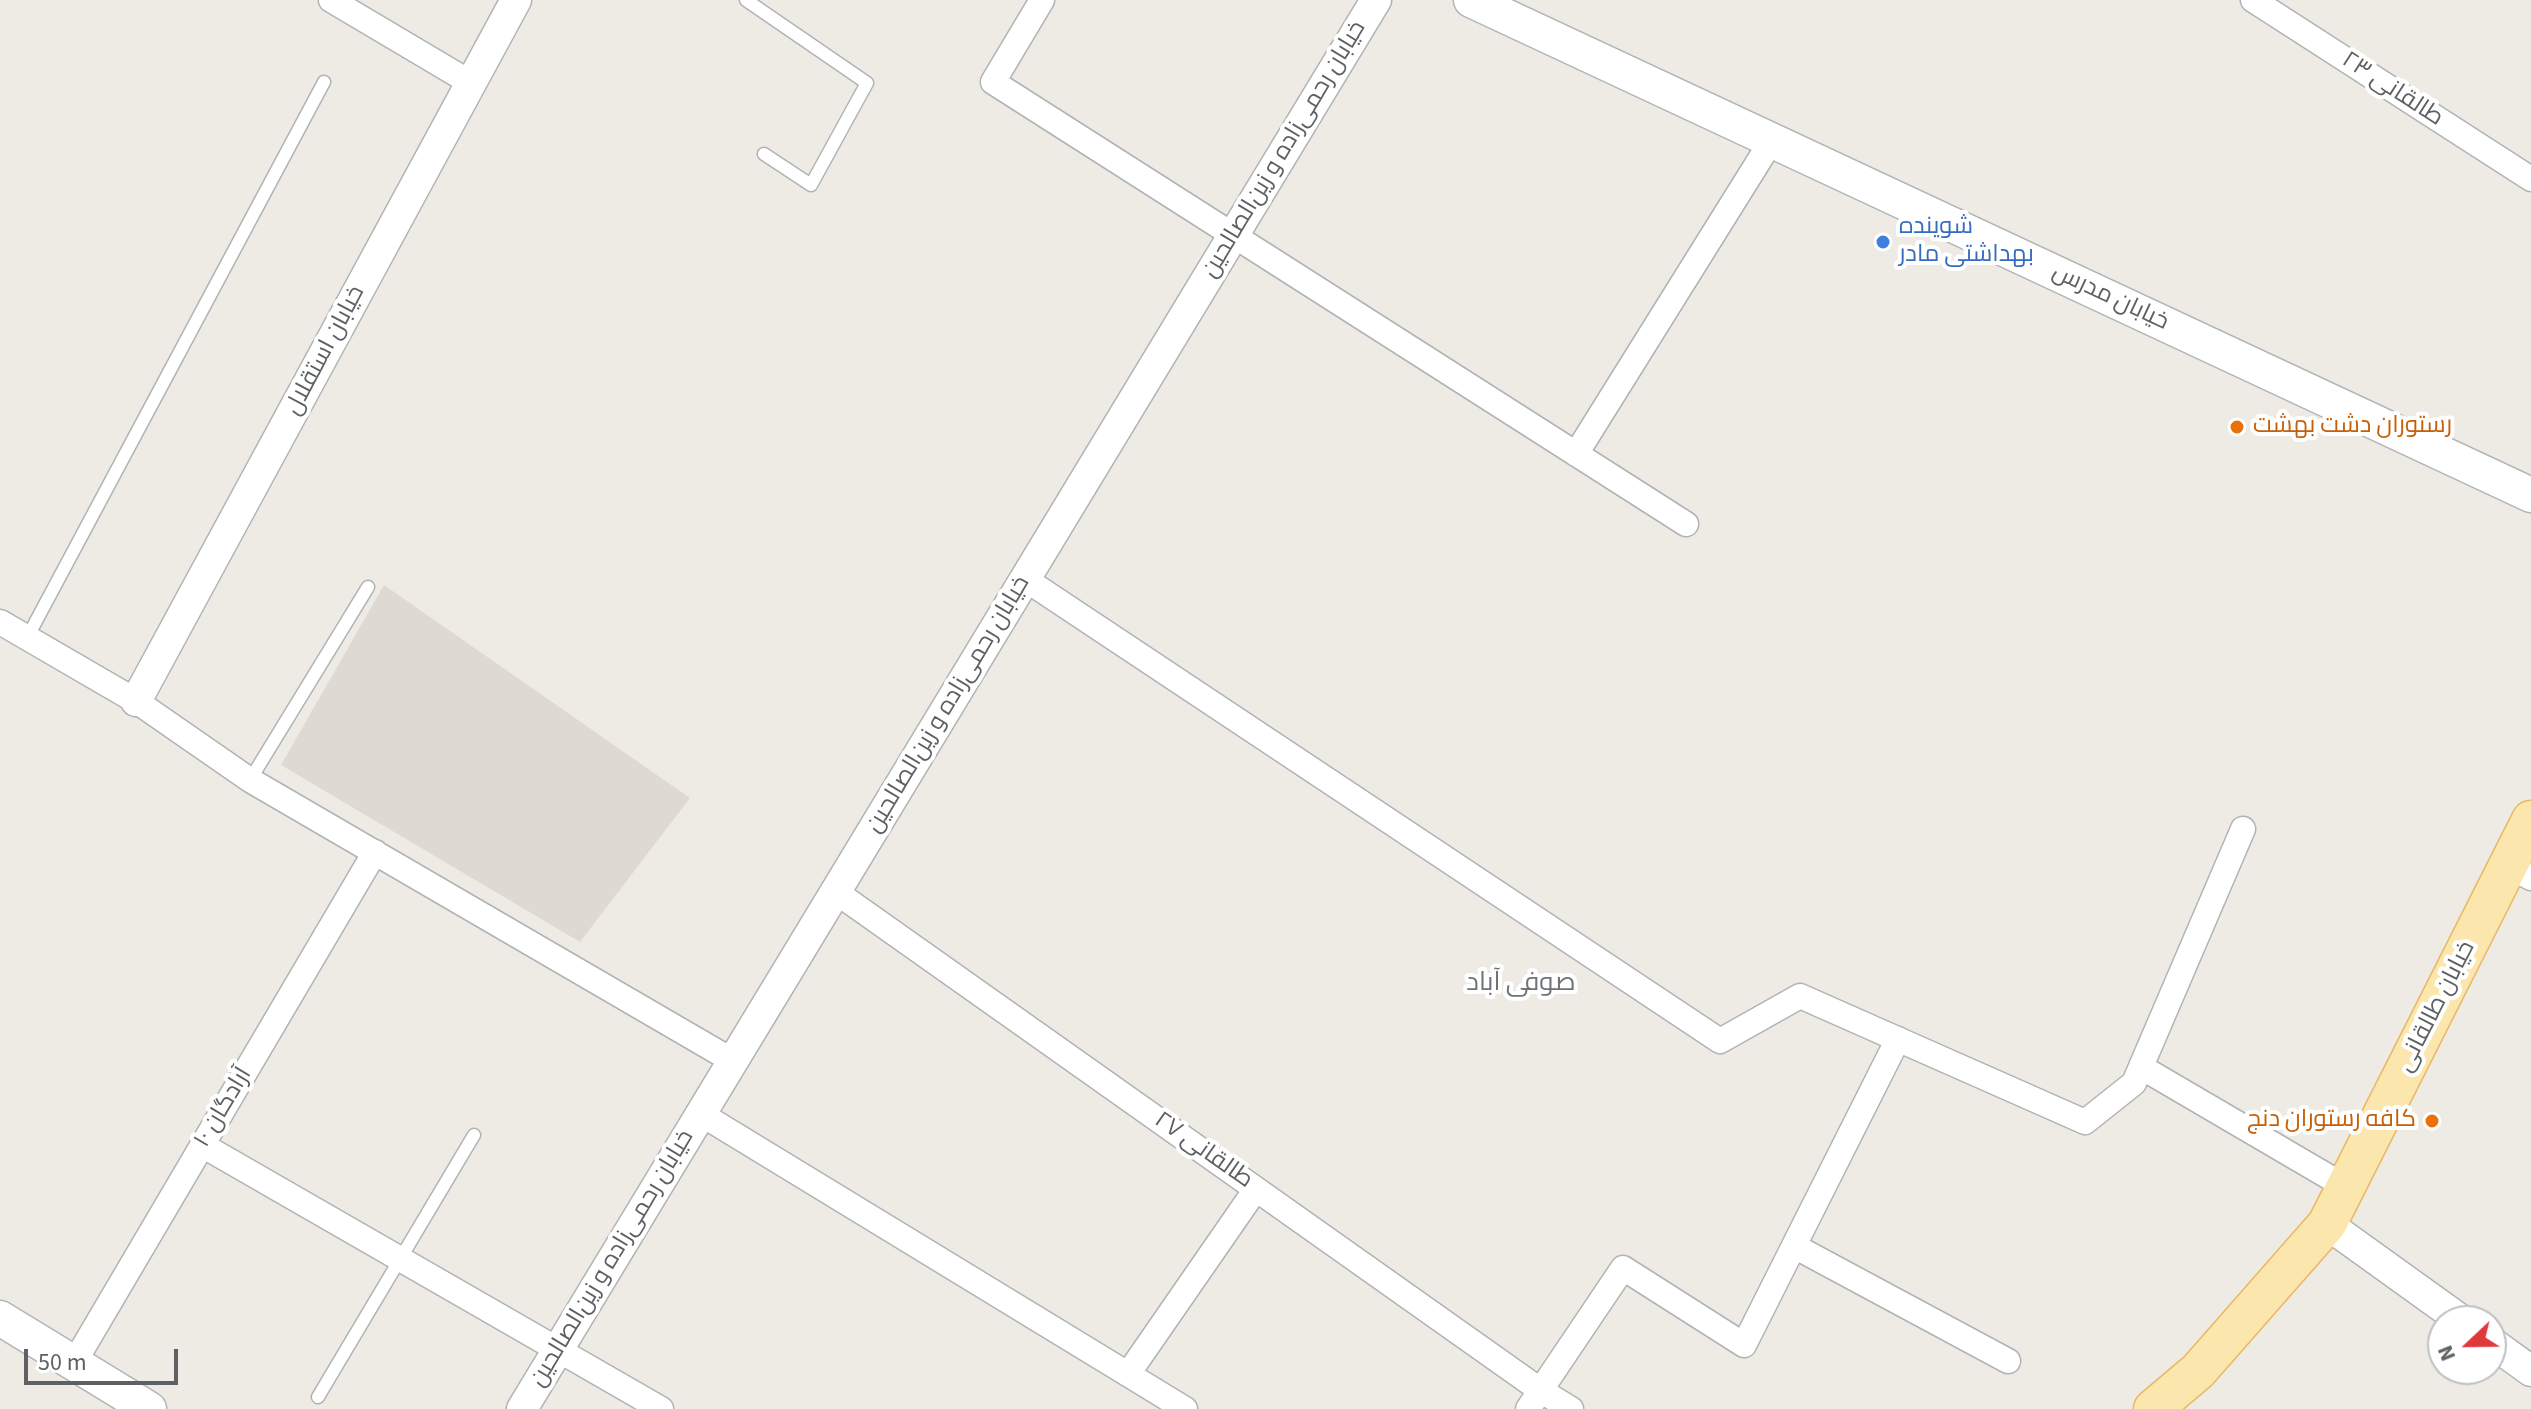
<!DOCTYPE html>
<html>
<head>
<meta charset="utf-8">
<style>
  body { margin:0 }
  #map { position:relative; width:2531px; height:1409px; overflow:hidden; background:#eeebe5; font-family:"Source Sans 3",sans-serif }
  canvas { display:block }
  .north { position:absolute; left:2427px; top:1305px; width:80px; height:80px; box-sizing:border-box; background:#fff; border:2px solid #bec0c1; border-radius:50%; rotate:248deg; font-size:22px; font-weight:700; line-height:32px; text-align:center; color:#5d6164 }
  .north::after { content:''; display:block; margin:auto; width:28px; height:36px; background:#e0393b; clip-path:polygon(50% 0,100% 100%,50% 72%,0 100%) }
  .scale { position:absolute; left:24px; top:1349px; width:154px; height:36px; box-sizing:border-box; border:4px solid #5d6164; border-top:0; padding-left:10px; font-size:24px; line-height:28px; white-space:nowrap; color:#5d6164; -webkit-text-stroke:6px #fff; paint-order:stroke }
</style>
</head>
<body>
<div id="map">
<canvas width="2531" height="1409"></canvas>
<div class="north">N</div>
<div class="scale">50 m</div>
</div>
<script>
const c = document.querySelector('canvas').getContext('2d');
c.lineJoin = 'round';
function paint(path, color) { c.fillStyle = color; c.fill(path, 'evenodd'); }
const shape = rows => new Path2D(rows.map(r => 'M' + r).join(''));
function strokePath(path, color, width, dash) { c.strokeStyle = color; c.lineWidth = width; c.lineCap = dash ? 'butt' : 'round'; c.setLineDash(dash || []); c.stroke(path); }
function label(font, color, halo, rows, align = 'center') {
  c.font = font + ' "Source Sans 3",Cairo,sans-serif'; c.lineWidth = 8; c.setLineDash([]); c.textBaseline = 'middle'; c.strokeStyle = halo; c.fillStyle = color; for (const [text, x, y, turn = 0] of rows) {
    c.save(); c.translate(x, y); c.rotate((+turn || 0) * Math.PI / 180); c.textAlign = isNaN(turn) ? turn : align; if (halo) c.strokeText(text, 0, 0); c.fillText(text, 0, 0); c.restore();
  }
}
paint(shape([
  [384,585,690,798,580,942,281,765]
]), '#dedad3');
const service = shape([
  [746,0,867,83,811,185,764,154],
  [27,638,324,82],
  [250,780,368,587],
  [318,1397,474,1135]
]);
const minor = shape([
  [331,0,471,83],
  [1042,0,993,82,1686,524],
  [2253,0,2531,179],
  [1576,454,1772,140],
  [1025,579,1720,1041,1800,996,2085,1122,2134,1083,2243,829],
  [0,622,136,701,250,780,733,1061],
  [2508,866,2531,878],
  [836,892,1540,1390,1571,1409],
  [2141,1067,2346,1187],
  [701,1114,1185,1409],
  [202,1145,661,1409],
  [1794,1246,2008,1361],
  [74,1363,375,852],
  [1128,1374,1256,1189],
  [1528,1409,1623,1268,1744,1345,1898,1039]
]);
const tertiary = shape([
  [136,701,516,0],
  [2327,1224,2462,1321],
  [2491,1342,2531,1371],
  [522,1409,1376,0]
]);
const secondary = shape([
  [1471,0,2531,495],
  [0,1318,149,1409]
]);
const primary = shape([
  [2153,1409,2198,1371,2327,1224,2531,820]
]);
strokePath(service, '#b0b3b6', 15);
strokePath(minor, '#b0b3b6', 27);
strokePath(tertiary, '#b0b3b6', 33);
strokePath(secondary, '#b1b5b9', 37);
strokePath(primary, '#eab762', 41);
strokePath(service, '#fff', 12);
strokePath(minor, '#fff', 24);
strokePath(tertiary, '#fff', 30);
strokePath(secondary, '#fff', 34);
strokePath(primary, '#fbe7ad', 38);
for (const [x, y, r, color] of [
  [1883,242,8,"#3f7fe0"],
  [2237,427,8,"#e8710a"],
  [2432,1121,8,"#e8710a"]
]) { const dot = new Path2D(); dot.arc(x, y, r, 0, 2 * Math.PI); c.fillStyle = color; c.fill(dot); strokePath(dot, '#fff', 3); }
label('24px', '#5d6164', '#fff', [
  ["طالقانی ۲۳",2392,90,33],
  ["خیابان رحمی‌زاده و زین‌الصالحین",1285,150,-59],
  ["خیابان مدرس",2110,298,25],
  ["خیابان استقلال",326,351,-62],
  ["خیابان رحمی‌زاده و زین‌الصالحین",949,705,-59],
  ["خیابان طالقانی",2437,1007,-63],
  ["آرادگان ۱۰",224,1108,-59],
  ["طالقانی ۲۷",1203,1151,35],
  ["خیابان رحمی‌زاده و زین‌الصالحین",613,1259,-59]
]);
label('24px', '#366cbe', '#fff', [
  ["شوینده",1899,228],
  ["بهداشتی مادر",1899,256]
], 'left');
label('24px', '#c56008', '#fff', [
  ["رستوران دشت بهشت",2253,427],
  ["کافه رستوران دنج",2416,1121,"right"]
], 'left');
label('26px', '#6e7376', '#fff', [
  ["صوفی آباد",1521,984]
]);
</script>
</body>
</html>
